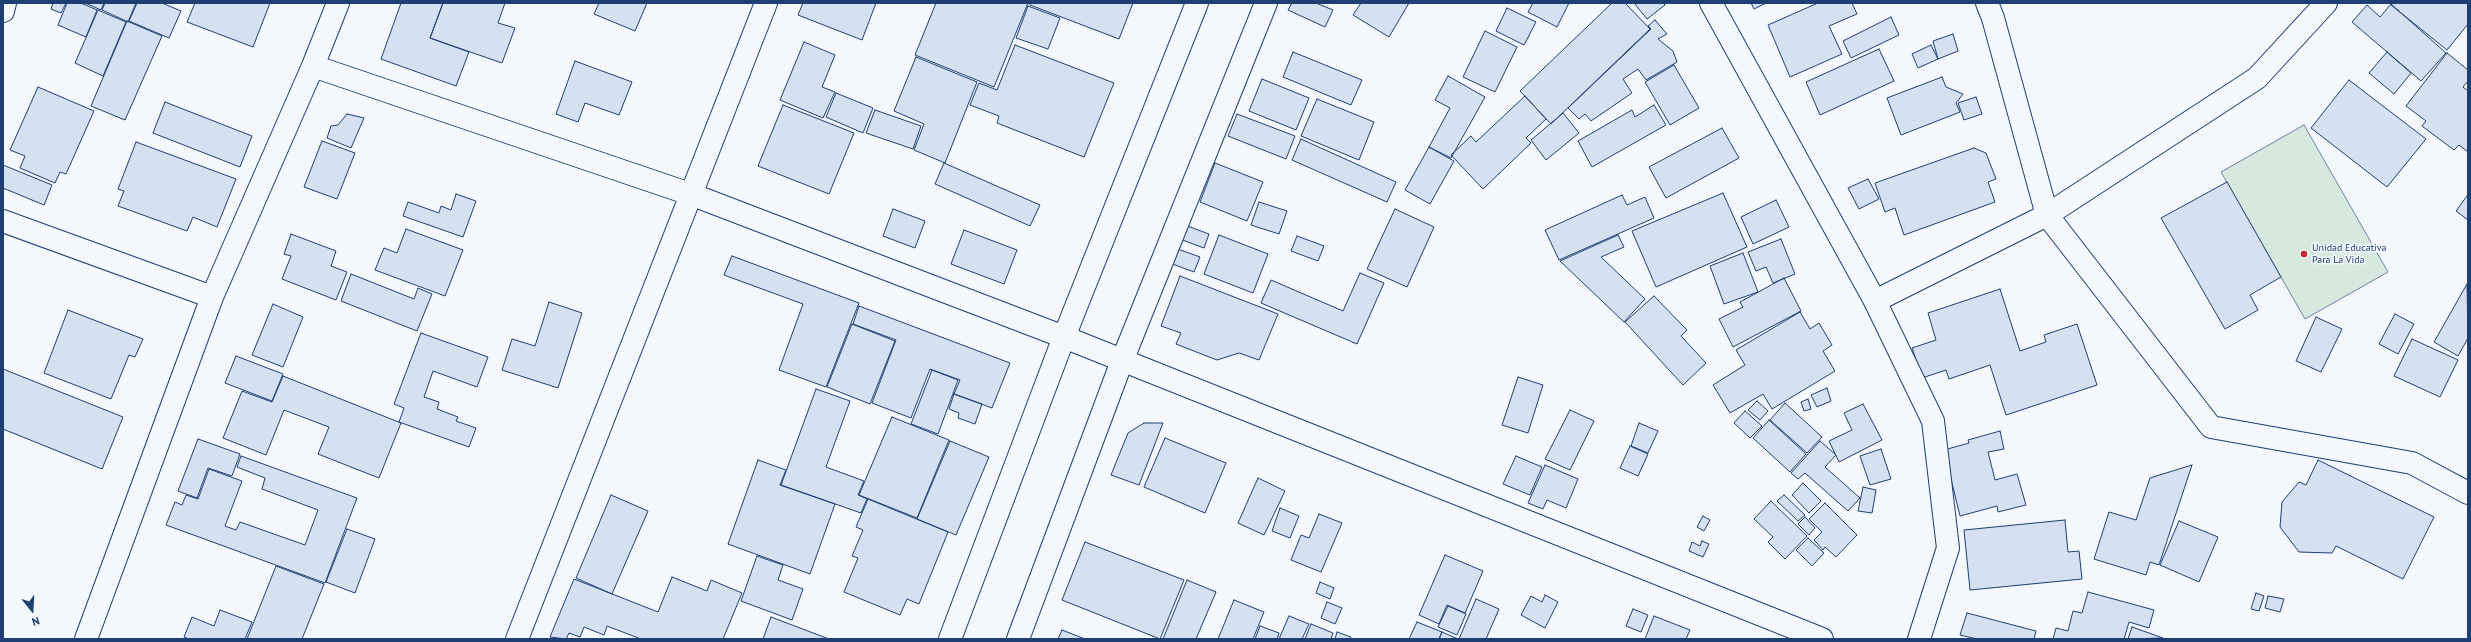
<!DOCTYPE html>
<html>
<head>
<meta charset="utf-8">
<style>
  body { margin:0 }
  #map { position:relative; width:2471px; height:642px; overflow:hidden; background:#f4f7fb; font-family:"PT Sans",sans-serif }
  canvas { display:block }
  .frame { position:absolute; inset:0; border:4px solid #1d3f73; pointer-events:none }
  .north { position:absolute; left:12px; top:590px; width:40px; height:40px; -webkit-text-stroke:3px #f4f7fb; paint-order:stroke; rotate:162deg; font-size:11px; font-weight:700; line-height:16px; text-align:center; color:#1d3f73 }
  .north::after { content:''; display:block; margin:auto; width:14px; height:18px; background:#1d3f73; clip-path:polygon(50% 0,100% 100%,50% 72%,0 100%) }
</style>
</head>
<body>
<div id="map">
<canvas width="2471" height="642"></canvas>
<div class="frame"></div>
<div class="north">N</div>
</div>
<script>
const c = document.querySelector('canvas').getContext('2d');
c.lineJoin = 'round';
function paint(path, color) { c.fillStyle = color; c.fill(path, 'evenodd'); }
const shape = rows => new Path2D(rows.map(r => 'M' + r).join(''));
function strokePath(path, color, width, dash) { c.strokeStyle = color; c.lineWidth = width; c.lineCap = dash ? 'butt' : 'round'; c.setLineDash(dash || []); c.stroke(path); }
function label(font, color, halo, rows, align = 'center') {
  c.font = font + ' "PT Sans",sans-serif'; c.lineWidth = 3; c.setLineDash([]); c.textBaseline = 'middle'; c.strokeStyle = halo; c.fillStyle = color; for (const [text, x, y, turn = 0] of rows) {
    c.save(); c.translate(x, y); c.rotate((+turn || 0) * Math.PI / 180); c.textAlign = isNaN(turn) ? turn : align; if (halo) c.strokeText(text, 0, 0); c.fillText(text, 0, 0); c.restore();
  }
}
const green = shape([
  [2304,125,2388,272,2305,319,2221,172,2304,125]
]);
paint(green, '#d7e8df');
strokePath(green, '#687fa3', 1);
const building = shape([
  [53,3,66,3,61,13,51,9,53,3],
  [67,3,81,3,97,10,86,37,58,25,67,3],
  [85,3,104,3,101,10,85,3],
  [105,3,136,3,128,22,102,10,105,3],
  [137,3,162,3,181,11,169,38,129,21,137,3],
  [195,3,270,3,253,47,187,22,195,3],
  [401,3,443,3,430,38,469,52,456,86,381,59,401,3],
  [443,3,505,3,498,23,515,28,502,63,430,38,443,3],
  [599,3,647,3,635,31,594,14,599,3],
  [803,3,876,3,862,40,798,15,803,3],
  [936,3,1028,3,994,87,915,55,936,3],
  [1030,3,1133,3,1119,39,1030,5,1030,3],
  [1292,3,1316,3,1333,10,1325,27,1288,10,1292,3],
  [1361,3,1409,3,1389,37,1353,15,1361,3],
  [1533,3,1569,3,1557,27,1528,12,1533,3],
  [1612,3,1625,3,1650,29,1551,124,1520,91,1612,3],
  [1634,3,1663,3,1665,5,1647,19,1634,3],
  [1751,3,1766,3,1754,9,1751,3],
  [1818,3,1852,3,1857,14,1829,26,1842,54,1790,77,1768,25,1818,3],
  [2393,3,2468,3,2468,24,2447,50,2391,5,2393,3],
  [2391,4,2446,53,2421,81,2352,22,2367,5,2380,17,2391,4],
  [1028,6,1060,18,1048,49,1016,38,1028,6],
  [1507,8,1536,22,1524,45,1496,31,1507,8],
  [98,10,126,22,103,76,75,63,98,10],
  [1891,17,1899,35,1851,58,1843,41,1891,17],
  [1655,20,1667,34,1658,39,1673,51,1677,62,1646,80,1638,69,1623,79,1632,93,1591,121,1585,114,1579,119,1568,108,1651,29,1648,26,1655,20],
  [127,21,162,36,125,120,91,106,127,21],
  [1485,31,1517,47,1495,92,1463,77,1485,31],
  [1953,34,1958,51,1938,59,1933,41,1953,34],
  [804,42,835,55,822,87,835,92,823,118,780,100,804,42],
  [1015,45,1114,83,1084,157,997,123,999,116,970,105,979,83,997,90,1015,45],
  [1931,45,1938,59,1918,68,1912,54,1931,45],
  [1879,49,1894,81,1820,115,1806,82,1879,49],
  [1293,52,1362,80,1351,105,1283,77,1293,52],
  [2387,52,2411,73,2394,94,2369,73,2387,52],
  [2447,53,2468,70,2468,81,2463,87,2468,91,2468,152,2459,145,2454,150,2422,126,2426,121,2406,106,2447,53],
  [916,57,977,82,945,163,914,150,924,124,894,111,916,57],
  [575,61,632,82,619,115,585,103,578,122,556,114,575,61],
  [1674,65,1699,108,1670,125,1645,82,1674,65],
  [1448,76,1485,97,1451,158,1429,147,1450,108,1435,100,1448,76],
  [1942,77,1946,87,1963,94,1956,103,1960,112,1901,135,1887,98,1942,77],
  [1262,79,1309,98,1296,130,1249,111,1262,79],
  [2349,80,2426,139,2387,187,2311,128,2349,80],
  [38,87,94,111,66,174,60,172,55,183,20,168,25,156,10,150,38,87],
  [836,93,873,108,863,133,826,117,836,93],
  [1525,96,1546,119,1526,138,1531,143,1483,189,1451,155,1471,136,1476,142,1525,96],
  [1976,97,1982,114,1964,120,1958,103,1976,97],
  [1317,99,1374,122,1359,160,1301,136,1317,99],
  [165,102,252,136,240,167,153,133,165,102],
  [783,105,854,133,829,194,758,166,783,105],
  [1654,105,1666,125,1592,167,1578,141,1632,110,1635,117,1654,105],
  [875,110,921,126,913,149,866,133,875,110],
  [1563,113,1579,133,1546,160,1531,140,1563,113],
  [347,114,364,118,351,148,327,138,331,126,338,125,347,114],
  [1237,114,1295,136,1286,159,1228,136,1237,114],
  [1722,128,1739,158,1666,198,1649,167,1722,128],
  [1301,139,1396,182,1387,202,1292,160,1301,139],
  [322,141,355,153,337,199,304,187,322,141],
  [136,142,236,179,217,227,193,217,187,231,118,206,124,191,118,189,136,142],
  [1429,147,1454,161,1430,204,1405,190,1429,147],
  [1974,148,1986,153,1996,179,1988,182,1995,202,1904,235,1895,208,1885,212,1875,183,1974,148],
  [944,163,1040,205,1030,226,935,184,944,163],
  [1215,163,1263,182,1247,221,1200,202,1215,163],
  [3,165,52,185,44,205,3,188,3,165],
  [1868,179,1879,199,1859,209,1848,188,1868,179],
  [2227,182,2281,277,2250,295,2258,310,2225,329,2161,218,2227,182],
  [1723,193,1747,247,1656,287,1632,231,1723,193],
  [456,194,476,201,463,237,403,216,408,202,439,213,441,206,451,210,456,194],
  [1622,195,1627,205,1645,197,1654,218,1559,260,1545,230,1622,195],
  [2467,196,2468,197,2468,220,2456,211,2467,196],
  [1776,200,1789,227,1753,244,1741,217,1776,200],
  [1259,202,1287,211,1279,234,1251,225,1259,202],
  [893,209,925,221,915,248,883,236,893,209],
  [1395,209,1434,227,1407,287,1367,269,1395,209],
  [1182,224,1209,234,1204,248,1177,238,1182,224],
  [406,229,463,250,445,296,375,270,384,248,397,253,406,229],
  [964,230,1017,250,1004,284,951,264,964,230],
  [291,234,336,251,331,266,347,272,336,300,282,279,291,256,284,254,291,234],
  [1219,235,1268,254,1253,293,1204,274,1219,235],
  [1618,235,1624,247,1601,257,1645,299,1624,322,1560,261,1618,235],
  [1297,236,1324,246,1318,261,1291,251,1297,236],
  [1781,239,1795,274,1773,283,1766,267,1756,271,1748,252,1781,239],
  [1172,247,1200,257,1194,272,1167,262,1172,247],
  [1743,253,1758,292,1724,304,1710,266,1743,253],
  [732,256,859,303,826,387,779,370,803,304,724,275,732,256],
  [1360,273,1384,283,1357,344,1261,303,1271,280,1343,311,1360,273],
  [351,274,414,299,418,288,432,294,417,331,341,301,351,274],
  [1180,276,1278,314,1259,360,1239,353,1217,360,1176,344,1181,333,1161,326,1180,276],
  [1784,278,1801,311,1733,347,1719,319,1743,307,1740,302,1784,278],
  [2467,284,2468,338,2458,356,2434,342,2467,284],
  [2000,289,2020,351,2046,342,2044,335,2077,324,2097,385,2006,415,1990,365,1949,379,1946,370,1922,378,1912,348,1936,340,1928,313,2000,289],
  [1654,296,1687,330,1681,336,1706,363,1683,385,1625,322,1654,296],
  [549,302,582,313,558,388,502,370,512,339,535,346,549,302],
  [273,304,303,317,283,367,252,355,273,304],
  [859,306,1010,363,992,408,954,394,960,380,930,369,911,418,872,403,896,340,853,324,859,306],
  [68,310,143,339,135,357,129,355,111,399,44,373,68,310],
  [1800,312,1810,329,1819,323,1832,345,1823,351,1835,371,1772,409,1763,394,1730,413,1713,385,1745,365,1736,350,1800,312],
  [2395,314,2414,324,2398,354,2379,344,2395,314],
  [2316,317,2342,329,2321,372,2296,361,2316,317],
  [852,324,895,341,870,404,827,387,852,324],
  [421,333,488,357,477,387,433,371,424,397,439,402,437,409,458,417,456,421,476,428,469,447,399,422,404,408,394,404,421,333],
  [2412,339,2458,360,2440,397,2394,376,2412,339],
  [236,356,283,374,272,401,225,383,236,356],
  [3,369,123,417,102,469,3,429,3,369],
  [932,370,958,380,938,434,911,424,932,370],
  [283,376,401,423,379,478,318,454,329,427,284,410,266,455,223,438,242,391,272,402,283,376],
  [1518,377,1543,385,1528,433,1502,425,1518,377],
  [1827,388,1831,401,1817,407,1811,395,1827,388],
  [816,389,850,401,826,467,864,481,858,495,867,499,861,513,781,485,816,389],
  [954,394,982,404,975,424,958,418,959,413,949,409,954,394],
  [1808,399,1811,409,1804,411,1801,402,1808,399],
  [1757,401,1768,411,1760,420,1748,410,1757,401],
  [1785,403,1822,437,1807,453,1770,420,1785,403],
  [1863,404,1882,440,1839,462,1829,441,1852,430,1844,413,1863,404],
  [1570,410,1594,421,1570,470,1545,459,1570,410],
  [1745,411,1762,426,1750,438,1734,423,1745,411],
  [892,417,949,440,917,518,859,495,892,417],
  [1769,420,1806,454,1790,472,1753,438,1769,420],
  [1144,423,1163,423,1139,485,1111,475,1128,433,1144,423],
  [1639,423,1658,431,1648,453,1631,446,1639,423],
  [2000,431,2004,449,1988,452,1995,480,2017,474,2026,505,1998,512,1997,506,1960,516,1944,450,1969,443,1968,440,2000,431],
  [1165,438,1226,463,1205,513,1144,487,1165,438],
  [198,439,240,454,232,476,208,468,197,498,178,491,198,439],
  [950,441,989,457,956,535,917,519,950,441],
  [1820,441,1836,455,1825,467,1860,498,1848,511,1805,473,1798,479,1791,473,1820,441],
  [1630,446,1648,454,1638,476,1620,468,1630,446],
  [1881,449,1891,479,1870,485,1860,456,1881,449],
  [241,456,357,498,325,583,166,525,175,502,182,505,186,495,198,499,209,469,242,481,225,526,236,530,240,522,305,545,318,510,262,489,265,478,237,467,241,456],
  [1516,456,1542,467,1530,495,1503,484,1516,456],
  [758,460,786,470,780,485,835,504,810,574,728,544,758,460],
  [2318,460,2434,517,2403,579,2336,546,2332,553,2299,552,2280,527,2282,502,2299,482,2306,485,2318,460],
  [1545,465,1578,479,1566,508,1547,500,1543,509,1528,503,1545,465],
  [2192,465,2159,565,2150,562,2146,575,2094,559,2109,512,2136,520,2150,478,2192,465],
  [1258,478,1285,491,1264,535,1238,523,1258,478],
  [1803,483,1821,501,1809,513,1792,495,1803,483],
  [1863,487,1876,490,1872,513,1858,511,1863,487],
  [611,495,648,511,612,594,576,578,611,495],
  [1784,495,1805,515,1798,521,1777,501,1784,495],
  [868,499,948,532,919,604,907,599,900,615,844,592,858,558,852,556,863,530,856,527,868,499],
  [1771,501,1807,536,1785,559,1768,542,1773,537,1754,519,1771,501],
  [1825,503,1857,535,1836,557,1825,547,1823,550,1814,540,1822,532,1809,519,1825,503],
  [1280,508,1299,516,1290,538,1272,531,1280,508],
  [1319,514,1342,523,1321,572,1291,560,1301,535,1309,538,1319,514],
  [1703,516,1710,520,1704,531,1697,527,1703,516],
  [1805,517,1815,528,1809,535,1798,524,1805,517],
  [2065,520,2068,552,2079,551,2082,579,1970,590,1964,530,2065,520],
  [2179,521,2218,537,2199,582,2160,565,2179,521],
  [347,529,375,539,355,593,326,582,347,529],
  [1808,538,1824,553,1812,566,1796,550,1808,538],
  [1702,541,1709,544,1703,557,1689,551,1692,542,1700,546,1702,541],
  [1085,542,1184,580,1160,639,1062,600,1085,542],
  [1445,555,1483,571,1465,613,1447,605,1439,624,1419,615,1445,555],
  [757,556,783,565,778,580,803,589,792,620,741,601,757,556],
  [276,566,324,584,302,639,247,639,276,566],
  [672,577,707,591,711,580,742,593,723,639,641,639,607,626,604,635,584,627,580,637,569,633,566,639,550,637,574,579,658,612,672,577],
  [1187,580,1216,592,1196,639,1163,639,1187,580],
  [1320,582,1334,588,1330,599,1316,593,1320,582],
  [2088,592,2154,610,2149,628,2129,622,2124,639,2053,639,2056,628,2068,631,2073,611,2082,613,2088,592],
  [2256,593,2264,596,2259,611,2251,609,2256,593],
  [1545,595,1558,602,1545,628,1521,615,1531,596,1542,602,1545,595],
  [2268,596,2284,599,2280,612,2265,608,2268,596],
  [1476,599,1499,609,1486,639,1459,639,1476,599],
  [1234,600,1264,612,1253,639,1218,639,1234,600],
  [1327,602,1342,608,1335,624,1321,618,1327,602],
  [1448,606,1466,614,1457,635,1438,627,1448,606],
  [1633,609,1648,615,1641,632,1626,626,1633,609],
  [220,610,252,622,245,639,189,639,184,637,192,617,214,626,220,610],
  [1967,613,2036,631,2034,639,1977,639,1960,635,1967,613],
  [1289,616,1309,624,1302,639,1279,639,1289,616],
  [1654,616,1690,630,1686,639,1645,639,1654,616],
  [771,617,829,639,763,639,771,617],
  [1417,622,1442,632,1439,639,1409,639,1417,622],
  [1311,624,1333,633,1331,639,1305,639,1311,624],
  [1260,626,1279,633,1277,639,1255,639,1260,626],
  [2132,627,2163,638,2128,639,2132,627],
  [1062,630,1085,639,1058,639,1062,630],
  [1337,632,1351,637,1350,639,1335,639,1337,632],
  [1442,632,1458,639,1439,639,1442,632]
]);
paint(building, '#d5e0f0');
strokePath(building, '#1d3f73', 1);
const minor = shape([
  [1987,3,1993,18,2047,215,2211,427,2412,463,2468,493],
  [3,11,5,3],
  [313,66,693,195,1064,337,1822,639],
  [3,221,212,297],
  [1875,301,1933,421,1948,548,1919,639],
  [86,639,212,297,313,66,338,3],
  [517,639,766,3]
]);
const tertiary = shape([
  [1711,3,1875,301,2047,215,2257,78,2326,3],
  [950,639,1064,337,1197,3],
  [1018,639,1122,361,1266,3]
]);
strokePath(minor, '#1d3f73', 24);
strokePath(tertiary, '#1d3f73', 24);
strokePath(minor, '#f4f7fb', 22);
strokePath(tertiary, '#f4f7fb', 22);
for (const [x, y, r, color] of [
  [2304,254,4,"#c62828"]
]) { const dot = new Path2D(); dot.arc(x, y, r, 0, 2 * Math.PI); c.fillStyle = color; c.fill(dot); strokePath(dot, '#f4f7fb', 1.5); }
label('10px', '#1d3f73', '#f4f7fb', [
  ["Unidad Educativa",2312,248],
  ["Para La Vida",2312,260]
], 'left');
</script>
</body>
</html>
